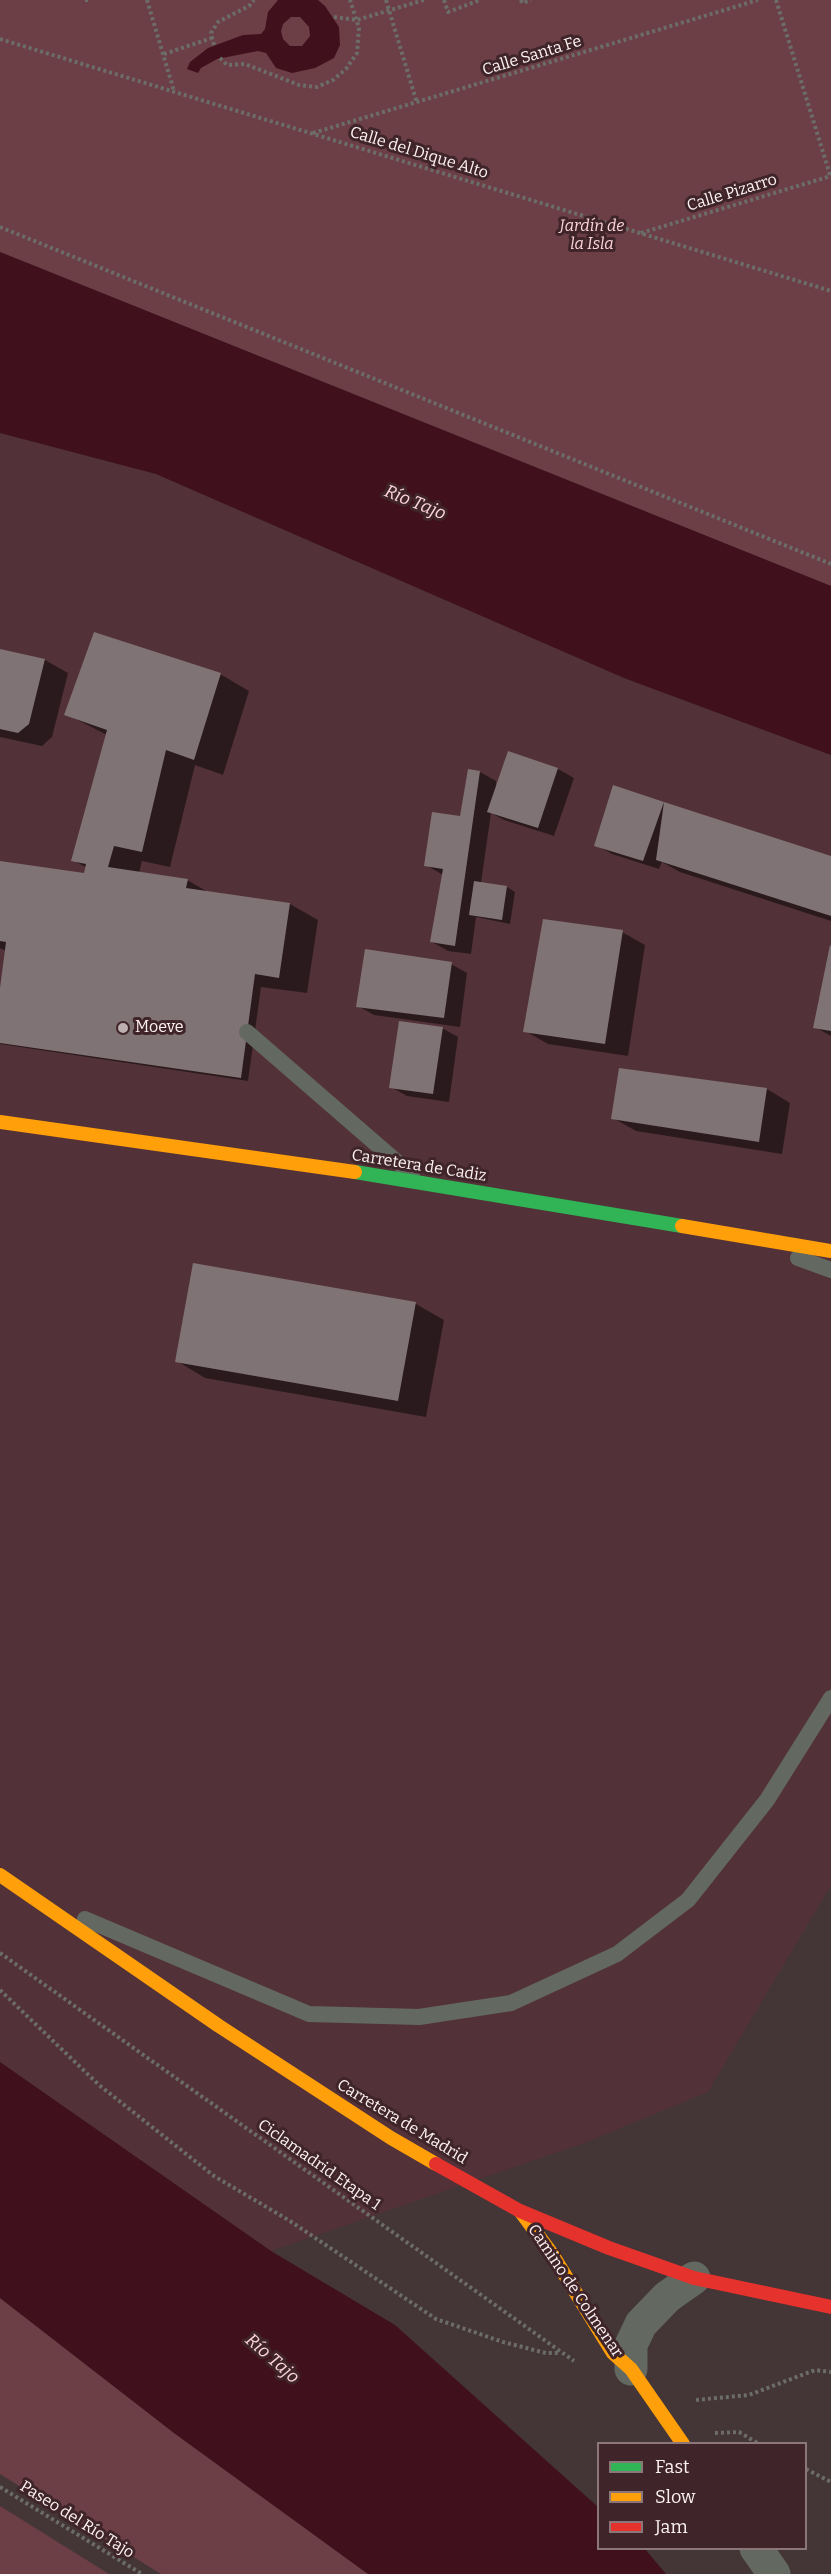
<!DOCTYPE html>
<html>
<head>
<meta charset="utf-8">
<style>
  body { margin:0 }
  #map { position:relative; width:831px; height:2574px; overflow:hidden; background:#443537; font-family:Bitter,serif }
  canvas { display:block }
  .legend { position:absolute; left:597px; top:2442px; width:210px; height:108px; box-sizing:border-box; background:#3f2529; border:2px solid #8b777a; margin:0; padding:8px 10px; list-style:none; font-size:18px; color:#fdf2f3 }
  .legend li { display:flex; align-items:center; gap:12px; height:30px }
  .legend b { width:30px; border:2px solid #8b777a }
</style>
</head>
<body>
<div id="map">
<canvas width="831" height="2574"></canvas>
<ul class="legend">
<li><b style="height:8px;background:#30b455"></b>Fast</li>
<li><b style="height:8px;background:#ff9f0a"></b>Slow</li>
<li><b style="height:8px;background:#e5322d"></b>Jam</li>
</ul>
</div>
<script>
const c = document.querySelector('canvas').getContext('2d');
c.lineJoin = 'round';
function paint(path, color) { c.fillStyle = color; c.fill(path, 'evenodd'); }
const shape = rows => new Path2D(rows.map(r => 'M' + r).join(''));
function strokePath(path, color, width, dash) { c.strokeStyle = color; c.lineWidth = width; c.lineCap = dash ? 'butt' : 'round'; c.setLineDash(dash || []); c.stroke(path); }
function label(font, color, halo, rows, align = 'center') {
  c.font = font + ' Bitter,serif'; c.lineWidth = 6; c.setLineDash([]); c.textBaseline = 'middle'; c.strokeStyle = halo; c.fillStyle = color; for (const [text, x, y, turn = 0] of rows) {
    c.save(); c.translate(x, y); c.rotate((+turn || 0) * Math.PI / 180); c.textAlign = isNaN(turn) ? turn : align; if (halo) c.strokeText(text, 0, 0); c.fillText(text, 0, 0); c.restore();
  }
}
paint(shape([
  [0,433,156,474,624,678,831,755,831,1885,708,2092,584,2143,271,2251,0,2062]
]), '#523238');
paint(shape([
  [0,0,831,0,831,586,0,252],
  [0,2298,174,2433,368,2574,161,2574,0,2474],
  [0,2506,109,2574,0,2574]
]), '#6c3f46');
paint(shape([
  [278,0,318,0,325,6,339,27,340,45,334,58,315,68,292,73,276,68,266,53,258,51,217,59,201,68,198,73,187,69,190,62,208,48,243,35,261,34,265,29,268,12],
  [291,17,300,17,309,27,310,36,302,46,290,46,283,39,281,31,283,24],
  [0,252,831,586,831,755,624,678,156,474,0,433],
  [0,2062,271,2251,395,2325,598,2507,598,2548,645,2549,666,2574,368,2574,174,2433,0,2298]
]), '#41101d');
paint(shape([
  [0,650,45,660,68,673,52,737,42,746,0,737],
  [220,674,249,691,223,775,195,765,170,867,142,861,139,873,187,880,208,892,290,904,318,920,307,993,261,987,248,1081,0,1044,0,997,6,951,0,948,0,862,85,875,87,868,73,860,107,735,66,714],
  [509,753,558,769,574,778,554,836,504,820,491,813,481,883,507,887,515,892,510,924,476,917,471,954,448,951,432,942,443,875,426,865,461,818,480,772,496,781,496,789],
  [614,787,831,858,831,921,680,872,662,862,659,869,612,854,596,845],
  [622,932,645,945,628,1056,548,1044,525,1031],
  [831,947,831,1036,815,1027],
  [451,964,467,973,460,1027,374,1015,358,1006],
  [442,1028,458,1037,449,1102,407,1096,391,1087],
  [767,1089,790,1103,782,1154,636,1131,613,1118],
  [194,1264,416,1304,444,1320,426,1417,205,1378,177,1361]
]), '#0007');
paint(shape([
  [94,632,221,673,194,760,166,750,142,852,114,846,108,867,188,879,186,888,290,903,279,978,255,974,241,1078,0,1043,0,988,6,942,0,941,0,861,84,873,86,864,71,861,107,730,64,715],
  [0,649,45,659,29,724,18,733,0,729],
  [508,751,558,768,538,828,487,812],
  [468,769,480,771,455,946,430,942,443,869,424,866,432,812,460,816],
  [613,785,664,802,643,861,594,846],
  [664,802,831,856,831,916,656,860],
  [474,881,507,886,502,920,469,915],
  [543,919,623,930,605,1044,523,1032],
  [830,945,831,946,831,1031,813,1028],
  [365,949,452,962,444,1018,356,1007],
  [399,1021,443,1027,433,1094,389,1088],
  [619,1068,767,1088,759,1142,611,1119],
  [193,1263,416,1302,398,1401,175,1362]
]), '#807375');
strokePath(shape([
  [85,0,91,0],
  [147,0,174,91],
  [386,0,417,103],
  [444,0,448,12,480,0],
  [521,0,522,3,531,0],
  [776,0,831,178],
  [334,17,357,20,424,0],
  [0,39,831,291],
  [214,45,211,33,218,22,249,6,254,0],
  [164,54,212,38],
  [220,58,227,65,245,64,299,85,317,87,333,80,346,69,357,53,359,28,350,0],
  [313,133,758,0],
  [0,227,831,564],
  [641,233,831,176],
  [0,1953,574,2361],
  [0,1990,99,2085,214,2176,290,2221,436,2319,503,2342,546,2353,560,2353],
  [696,2400,749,2395,815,2370,831,2372],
  [715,2433,739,2432,759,2444],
  [806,2469,831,2482],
  [0,2487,142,2574]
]), '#6c6d68', 4, [3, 3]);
strokePath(shape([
  [247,1032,412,1175],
  [798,1258,831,1270],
  [85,1919,309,2014,419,2017,511,2003,617,1954,688,1900,767,1800,831,1698]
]), '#636961', 16);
strokePath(shape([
  [631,2369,631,2345,641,2324,667,2297,694,2278],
  [756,2548,774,2574]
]), '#636961', 33);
strokePath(shape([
  [355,1172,682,1226]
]), '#30b455', 14);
strokePath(shape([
  [0,1122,355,1172],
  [682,1226,831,1251],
  [0,1875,219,2026,391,2138,436,2164],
  [521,2212,552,2254,613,2353,631,2369,683,2444]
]), '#ff9f0a', 14);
strokePath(shape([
  [436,2164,520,2211,609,2248,694,2278,831,2307]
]), '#e5322d', 14);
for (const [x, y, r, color] of [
  [123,1028,6,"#bcb0b1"]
]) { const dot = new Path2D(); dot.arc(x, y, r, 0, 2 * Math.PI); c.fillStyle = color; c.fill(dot); strokePath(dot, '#3f2529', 2); }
label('16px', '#fdf2f3', '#3f2529', [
  ["Calle Santa Fe",532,56,-17],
  ["Calle del Dique Alto",419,153,17],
  ["Calle Pizarro",732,193,-17],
  ["Carretera de Cadiz",419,1166,9],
  ["Carretera de Madrid",402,2122,31],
  ["Ciclamadrid Etapa 1",319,2165,35],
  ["Camino de Colmenar",575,2291,56],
  ["Paseo del Río Tajo",77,2520,32]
]);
label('italic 16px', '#fcd5da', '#3f2529', [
  ["Jardín de",592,227],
  ["la Isla",592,245]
]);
label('16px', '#fdf2f3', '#3f2529', [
  ["Moeve",135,1028]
], 'left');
label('italic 18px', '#fcd4d9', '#3f2529', [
  ["Río Tajo",415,503,22],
  ["Río Tajo",272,2359,41]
]);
</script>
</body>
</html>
